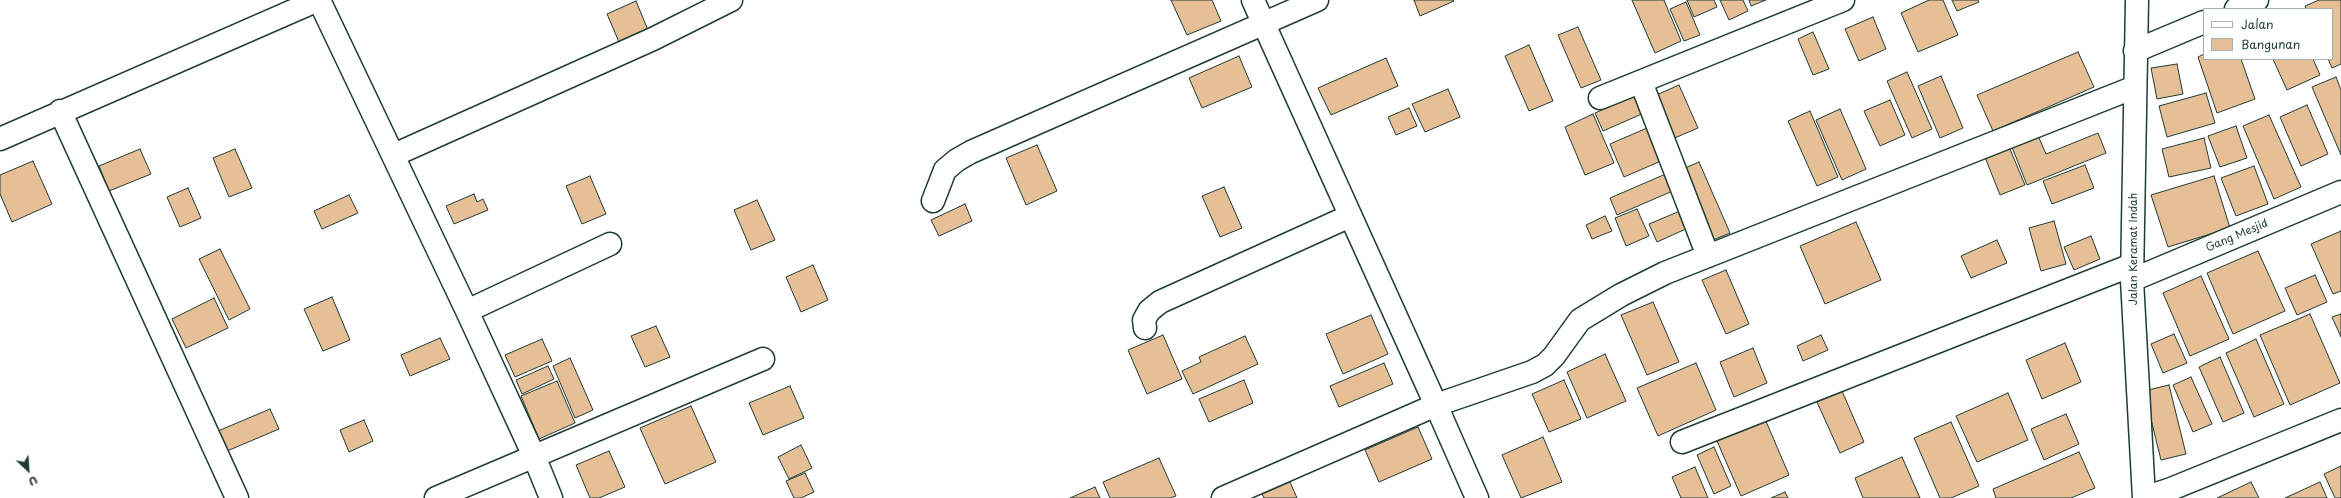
<!DOCTYPE html>
<html>
<head>
<meta charset="utf-8">
<style>
  body { margin:0 }
  #map { position:relative; width:2341px; height:498px; overflow:hidden; background:#fff; font-family:"Playpen Sans",sans-serif }
  canvas { display:block }
  .legend { position:absolute; left:2203px; top:8px; width:130px; height:52px; box-sizing:border-box; background:#fff; border:1px solid #a5b1ae; margin:0; padding:5px 7px; list-style:none; font-size:12px; color:#1f3d34 }
  .legend li { display:flex; align-items:center; gap:8px; height:20px }
  .legend b { width:20px; border:1px solid #a5b1ae }
  .north { position:absolute; left:8px; top:450px; width:40px; height:40px; -webkit-text-stroke:3px #fff; paint-order:stroke; rotate:155deg; font-size:11px; font-weight:700; line-height:16px; text-align:center; color:#1f3d34 }
  .north::after { content:''; display:block; margin:auto; width:14px; height:18px; background:#1f3d34; clip-path:polygon(50% 0,100% 100%,50% 72%,0 100%) }
</style>
</head>
<body>
<div id="map">
<canvas width="2341" height="498"></canvas>
<ul class="legend">
<li><b style="height:5px;background:#fff"></b>Jalan</li>
<li><b style="height:11px;background:#e6bf97"></b>Bangunan</li>
</ul>
<div class="north">U</div>
</div>
<script>
const c = document.querySelector('canvas').getContext('2d');
c.lineJoin = 'round';
function paint(path, color) { c.fillStyle = color; c.fill(path, 'evenodd'); }
const shape = rows => new Path2D(rows.map(r => 'M' + r).join(''));
function strokePath(path, color, width, dash) { c.strokeStyle = color; c.lineWidth = width; c.lineCap = dash ? 'butt' : 'round'; c.setLineDash(dash || []); c.stroke(path); }
function label(font, color, halo, rows, align = 'center') {
  c.font = font + ' "Playpen Sans",sans-serif'; c.lineWidth = 3; c.setLineDash([]); c.textBaseline = 'middle'; c.strokeStyle = halo; c.fillStyle = color; for (const [text, x, y, turn = 0] of rows) {
    c.save(); c.translate(x, y); c.rotate((+turn || 0) * Math.PI / 180); c.textAlign = isNaN(turn) ? turn : align; if (halo) c.strokeText(text, 0, 0); c.fillText(text, 0, 0); c.restore();
  }
}
const building = shape([
  [1171,0,1212,0,1221,21,1187,35,1171,0],
  [1414,0,1453,0,1454,1,1420,16,1414,0],
  [1632,0,1664,0,1681,41,1655,53,1632,0],
  [1687,0,1714,0,1717,7,1694,17,1687,0],
  [1720,0,1743,0,1748,11,1729,20,1720,0],
  [1749,0,1766,0,1751,6,1749,0],
  [1929,0,1943,0,1958,35,1918,52,1901,13,1929,0],
  [1952,0,1978,0,1979,2,1957,11,1952,0],
  [2319,0,2341,0,2341,64,2332,68,2328,59,2332,59,2332,9,2306,9,2305,6,2319,0],
  [636,1,648,30,619,42,607,14,636,1],
  [1686,2,1700,35,1684,41,1670,9,1686,2],
  [1873,17,1886,49,1859,61,1845,29,1873,17],
  [1578,27,1601,80,1581,88,1558,35,1578,27],
  [1813,32,1829,69,1813,75,1798,39,1813,32],
  [1529,45,1553,101,1529,111,1505,56,1529,45],
  [2078,52,2094,87,1993,131,1977,95,2078,52],
  [2204,54,2204,59,2241,59,2255,99,2217,113,2198,57,2204,54],
  [1239,56,1252,87,1202,108,1189,78,1239,56],
  [1386,58,1398,86,1331,115,1318,88,1386,58],
  [2273,59,2313,59,2320,75,2287,90,2273,59],
  [2177,64,2183,94,2157,99,2151,68,2177,64],
  [1907,72,1932,129,1912,138,1887,81,1907,72],
  [1941,76,1963,128,1940,138,1918,86,1941,76],
  [2336,77,2341,90,2341,155,2312,87,2336,77],
  [1679,85,1698,128,1670,140,1652,97,1679,85],
  [1448,89,1460,117,1425,132,1412,104,1448,89],
  [2206,93,2215,123,2167,137,2159,106,2206,93],
  [1636,95,1644,113,1603,131,1595,113,1636,95],
  [1890,100,1905,135,1880,146,1864,111,1890,100],
  [2307,105,2328,154,2301,166,2280,117,2307,105],
  [1409,108,1417,126,1396,135,1388,117,1409,108],
  [1840,109,1866,169,1842,180,1816,120,1840,109],
  [1810,111,1838,177,1817,186,1788,121,1810,111],
  [1593,114,1614,163,1585,175,1565,127,1593,114],
  [2269,115,2301,187,2274,199,2243,126,2269,115],
  [2236,126,2247,158,2220,167,2208,136,2236,126],
  [1647,128,1661,161,1624,177,1610,144,1647,128],
  [2036,131,2046,154,2098,133,2106,153,2027,185,2010,142,2036,131],
  [2204,138,2211,168,2169,177,2162,149,2204,138],
  [2007,142,2025,185,2000,195,1983,152,2007,142],
  [1037,145,1057,191,1026,205,1006,158,1037,145],
  [140,149,151,174,109,191,99,166,140,149],
  [235,149,252,188,229,197,213,158,235,149],
  [33,161,52,204,12,222,0,194,0,175,33,161],
  [1699,162,1730,233,1708,242,1678,171,1699,162],
  [2085,165,2094,188,2052,204,2043,181,2085,165],
  [2254,166,2268,204,2236,216,2221,178,2254,166],
  [1668,173,1675,190,1617,215,1610,198,1668,173],
  [590,176,606,214,582,224,566,186,590,176],
  [2214,176,2230,228,2168,247,2151,195,2214,176],
  [1224,187,1242,228,1220,237,1202,196,1224,187],
  [188,188,201,218,180,227,167,197,188,188],
  [474,194,477,202,483,199,488,210,454,224,446,206,474,194],
  [349,195,358,213,322,229,314,211,349,195],
  [757,200,775,240,751,250,734,210,757,200],
  [965,204,972,221,939,236,931,220,965,204],
  [1637,209,1649,236,1626,246,1615,218,1637,209],
  [1680,211,1688,228,1657,242,1649,224,1680,211],
  [1605,216,1612,231,1592,239,1586,225,1605,216],
  [2054,221,2066,264,2041,271,2029,228,2054,221],
  [1856,222,1881,280,1825,304,1800,246,1856,222],
  [2341,231,2341,291,2333,294,2311,244,2341,231],
  [2091,236,2100,259,2074,270,2064,247,2091,236],
  [1997,240,2007,263,1971,278,1961,256,1997,240],
  [220,249,250,309,229,320,199,259,220,249],
  [2258,251,2285,311,2233,334,2207,273,2258,251],
  [813,265,828,300,801,312,786,277,813,265],
  [1726,270,1749,324,1726,334,1702,280,1726,270],
  [2315,275,2327,302,2297,315,2285,288,2315,275],
  [2201,276,2229,339,2190,356,2163,293,2201,276],
  [332,297,350,340,323,351,304,309,332,297],
  [214,298,228,328,186,348,172,319,214,298],
  [1653,302,1679,362,1647,375,1621,315,1653,302],
  [2310,314,2340,383,2290,405,2260,335,2310,314],
  [2341,314,2341,337,2332,317,2341,314],
  [1371,315,1388,354,1343,374,1326,334,1371,315],
  [656,326,670,357,645,367,631,336,656,326],
  [2174,334,2187,363,2163,373,2151,344,2174,334],
  [1163,335,1182,379,1147,394,1128,350,1163,335],
  [1821,335,1828,350,1803,361,1797,346,1821,335],
  [1245,336,1258,364,1193,394,1182,371,1201,362,1199,357,1245,336],
  [440,338,450,359,410,376,401,355,440,338],
  [542,339,552,361,515,377,505,355,542,339],
  [2256,339,2284,404,2254,417,2226,353,2256,339],
  [2065,343,2081,382,2042,399,2026,360,2065,343],
  [1753,348,1767,383,1734,397,1720,362,1753,348],
  [1605,354,1626,401,1587,418,1567,372,1605,354],
  [2220,357,2244,413,2223,422,2199,367,2220,357],
  [570,358,593,410,575,418,553,366,570,358],
  [1384,363,1393,384,1339,407,1330,386,1384,363],
  [1696,363,1716,410,1658,436,1637,388,1696,363],
  [548,366,554,379,522,394,516,380,548,366],
  [2191,377,2212,424,2193,432,2173,385,2191,377],
  [1244,380,1253,403,1209,422,1199,399,1244,380],
  [1564,380,1581,419,1549,432,1532,394,1564,380],
  [557,381,575,423,539,439,521,396,557,381],
  [2169,385,2186,454,2161,460,2144,391,2169,385],
  [790,386,804,418,763,435,749,403,790,386],
  [1842,391,1864,442,1840,453,1817,402,1842,391],
  [2008,393,2028,440,1977,462,1956,416,2008,393],
  [691,406,716,462,665,484,640,428,691,406],
  [270,409,279,429,227,451,218,431,270,409],
  [2066,414,2079,444,2044,460,2031,429,2066,414],
  [1765,419,1789,475,1741,496,1717,441,1765,419],
  [364,420,373,441,349,452,340,430,364,420],
  [1951,422,1979,486,1951,498,1940,498,1914,438,1951,422],
  [1418,427,1432,459,1379,482,1365,450,1418,427],
  [1543,437,1562,482,1521,498,1502,455,1543,437],
  [801,445,812,468,789,479,778,457,801,445],
  [1714,447,1731,486,1714,494,1697,455,1714,447],
  [609,451,625,487,599,498,590,498,576,465,609,451],
  [2079,452,2095,488,2071,498,1996,498,1993,489,2079,452],
  [1902,457,1920,498,1863,498,1855,478,1902,457],
  [1159,458,1176,496,1170,498,1110,498,1103,482,1159,458],
  [2341,466,2341,498,2335,498,2324,474,2341,466],
  [1695,467,1708,498,1681,498,1672,477,1695,467],
  [805,473,814,492,801,498,794,498,786,481,805,473],
  [1290,482,1297,498,1264,498,1262,494,1290,482],
  [2251,482,2259,498,2217,498,2251,482],
  [2320,482,2327,498,2285,498,2320,482],
  [1095,487,1100,498,1070,498,1095,487],
  [1785,492,1788,498,1771,498,1785,492]
]);
paint(building, '#e6bf97');
strokePath(building, '#1f3d34', 1);
const minor = shape([
  [319,0,467,311,534,456,551,498],
  [2137,0,2132,280,2144,498],
  [2236,9,2257,0],
  [2135,51,2204,22],
  [1641,82,1708,256],
  [1600,98,1843,0],
  [60,111,237,498],
  [0,139,318,0],
  [394,155,653,39,731,0],
  [933,201,945,170,957,160,971,152,1317,0],
  [2132,280,2341,192],
  [467,311,610,244],
  [1145,328,1144,320,1149,311,1160,302,1350,216],
  [1682,442,2132,265],
  [436,498,763,359],
  [1223,498,1436,405,1253,0],
  [1477,498,1436,405,1532,372,1545,365,1554,356,1580,320,1621,295,1665,273,2135,87],
  [2144,498,2171,489,2341,420]
]);
strokePath(minor, '#1f3d34', 25);
strokePath(minor, '#fff', 22);
label('11px', '#1f3d34', '#fff', [
  ["Gang Mesjid",2237,236,-23],
  ["Jalan Keramat Indah",2134,249,-90]
]);
</script>
</body>
</html>
